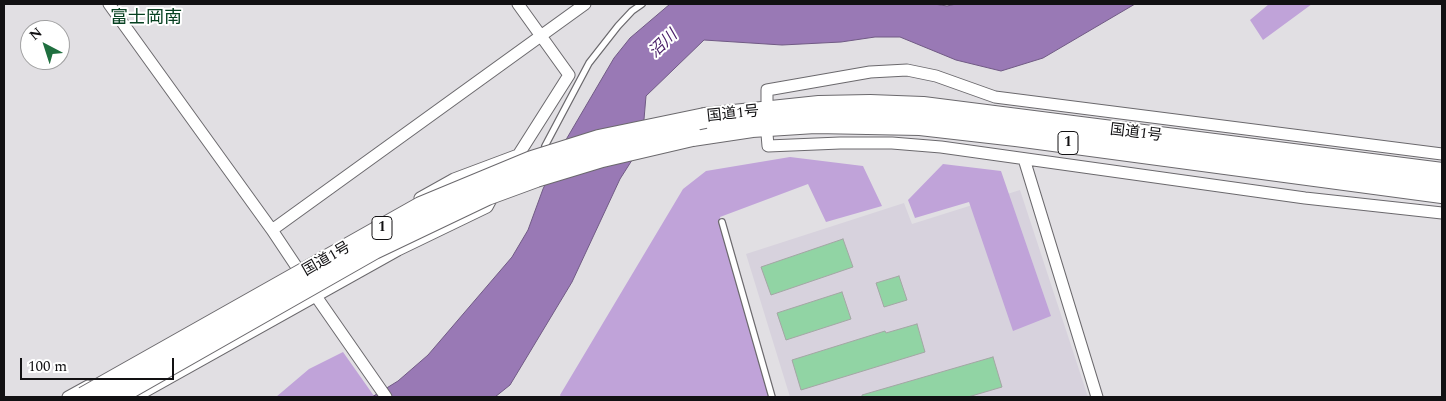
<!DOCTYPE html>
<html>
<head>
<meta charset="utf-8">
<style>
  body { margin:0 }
  #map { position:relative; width:1446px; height:401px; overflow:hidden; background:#e1dfe3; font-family:Spectral,serif }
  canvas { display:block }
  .frame { position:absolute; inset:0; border:5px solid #121113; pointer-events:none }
  .north { position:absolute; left:20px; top:20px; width:50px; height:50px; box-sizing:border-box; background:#fff; border:1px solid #a0a0a1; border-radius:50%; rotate:320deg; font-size:14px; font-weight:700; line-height:20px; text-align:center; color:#121113 }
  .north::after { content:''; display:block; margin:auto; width:18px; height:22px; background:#1f6f3f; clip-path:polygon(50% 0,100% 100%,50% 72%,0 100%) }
  .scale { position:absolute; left:20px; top:358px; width:154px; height:22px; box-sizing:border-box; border:2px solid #121113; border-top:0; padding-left:6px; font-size:15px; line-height:18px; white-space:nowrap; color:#121113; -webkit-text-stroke:4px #fff; paint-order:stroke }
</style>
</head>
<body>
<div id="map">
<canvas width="1446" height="401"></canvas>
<div class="frame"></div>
<div class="north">N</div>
<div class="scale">100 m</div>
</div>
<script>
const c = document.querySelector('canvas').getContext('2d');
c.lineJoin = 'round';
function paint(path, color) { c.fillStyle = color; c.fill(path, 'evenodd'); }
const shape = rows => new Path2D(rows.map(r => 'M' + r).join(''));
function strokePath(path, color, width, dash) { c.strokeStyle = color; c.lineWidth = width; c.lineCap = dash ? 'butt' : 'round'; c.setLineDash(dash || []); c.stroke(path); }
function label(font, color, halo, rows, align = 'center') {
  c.font = font + ' Spectral,"Noto Sans JP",serif'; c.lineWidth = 4; c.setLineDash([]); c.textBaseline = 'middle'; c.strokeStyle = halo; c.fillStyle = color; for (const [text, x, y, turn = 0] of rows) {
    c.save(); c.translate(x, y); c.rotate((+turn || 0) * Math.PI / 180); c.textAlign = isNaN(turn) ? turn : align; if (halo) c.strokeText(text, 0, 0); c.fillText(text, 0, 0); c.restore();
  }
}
paint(shape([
  [1020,190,1088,397,790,397,746,254,904,203,912,224]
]), '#d7d2dd');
paint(shape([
  [1269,4,1312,4,1263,40,1250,20],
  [790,157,863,166,882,206,826,222,808,184,720,217,772,397,561,397,560,395,683,189,706,171],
  [943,164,1001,171,1051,316,1013,331,969,202,915,218,908,200],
  [343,352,374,396,276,397,309,369]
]), '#c0a3d9');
const water = shape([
  [670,4,934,4,947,6,956,4,1135,4,1043,58,1001,71,956,60,900,37,875,37,841,42,782,45,704,40,646,96,643,131,648,135,620,179,572,282,510,385,495,397,372,397,398,381,428,355,512,257,528,230,543,189,567,138,614,58,630,38,670,4]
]);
paint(water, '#9979b5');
strokePath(water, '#705a84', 1);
const building = shape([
  [843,239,853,267,771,295,761,267,843,239],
  [899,276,907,300,884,307,876,283,899,276],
  [842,292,851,319,786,340,777,313,842,292],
  [917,324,925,352,801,390,792,360,885,331,886,333,917,324],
  [993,357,1002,387,968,397,862,397,862,395,993,357]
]);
paint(building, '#91d4a4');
strokePath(building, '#a3a7a4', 1);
const lane = shape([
  [545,146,589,63,618,26,632,11,642,4],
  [722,222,772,397]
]);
const street = shape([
  [109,4,272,230,304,278],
  [767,101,767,90,870,72,907,70,936,76,995,97,1442,154],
  [767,134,768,146,840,143,892,143,941,147,1305,198,1442,213],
  [1024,159,1097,397],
  [510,168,569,75,518,4],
  [420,198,454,179,518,155],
  [272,230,585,4],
  [313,292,386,397],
  [68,397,88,386],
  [135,397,398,250,487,207,494,194]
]);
const highway = shape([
  [705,118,819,106,870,105,923,107,1442,173],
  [692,136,752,127,815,123,920,125,1016,136,1442,193]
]);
strokePath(lane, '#6b696d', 8);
strokePath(street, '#6b696d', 13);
strokePath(highway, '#6b696d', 22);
strokePath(lane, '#fff', 5.5);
strokePath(street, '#fff', 11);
strokePath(highway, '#fff', 20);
const highwayBridge = shape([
  [84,397,421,207,532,161,599,140,705,118],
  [114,397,374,249,487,195,536,177,602,157,692,136]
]);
strokePath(highwayBridge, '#6b696d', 22, []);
strokePath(highwayBridge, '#fff', 20);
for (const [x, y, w] of [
  [1068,143,20],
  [382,228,20]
]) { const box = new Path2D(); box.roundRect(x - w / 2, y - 11.5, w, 23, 4); c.fillStyle = '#fff'; c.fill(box); strokePath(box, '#121113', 1); }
label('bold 14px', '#121113', null, [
  ["1",1068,143],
  ["1",382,228]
]);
label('15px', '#121113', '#fff', [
  ["国道1号",733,115,-6],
  ["国道1号",1136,134,7],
  ["国道1号",327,260,-30]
]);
label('italic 16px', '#4c216a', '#fff', [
  ["沼川",664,45,-44]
]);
label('18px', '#074121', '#fff', [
  ["富士岡南",146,19]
]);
</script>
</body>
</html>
